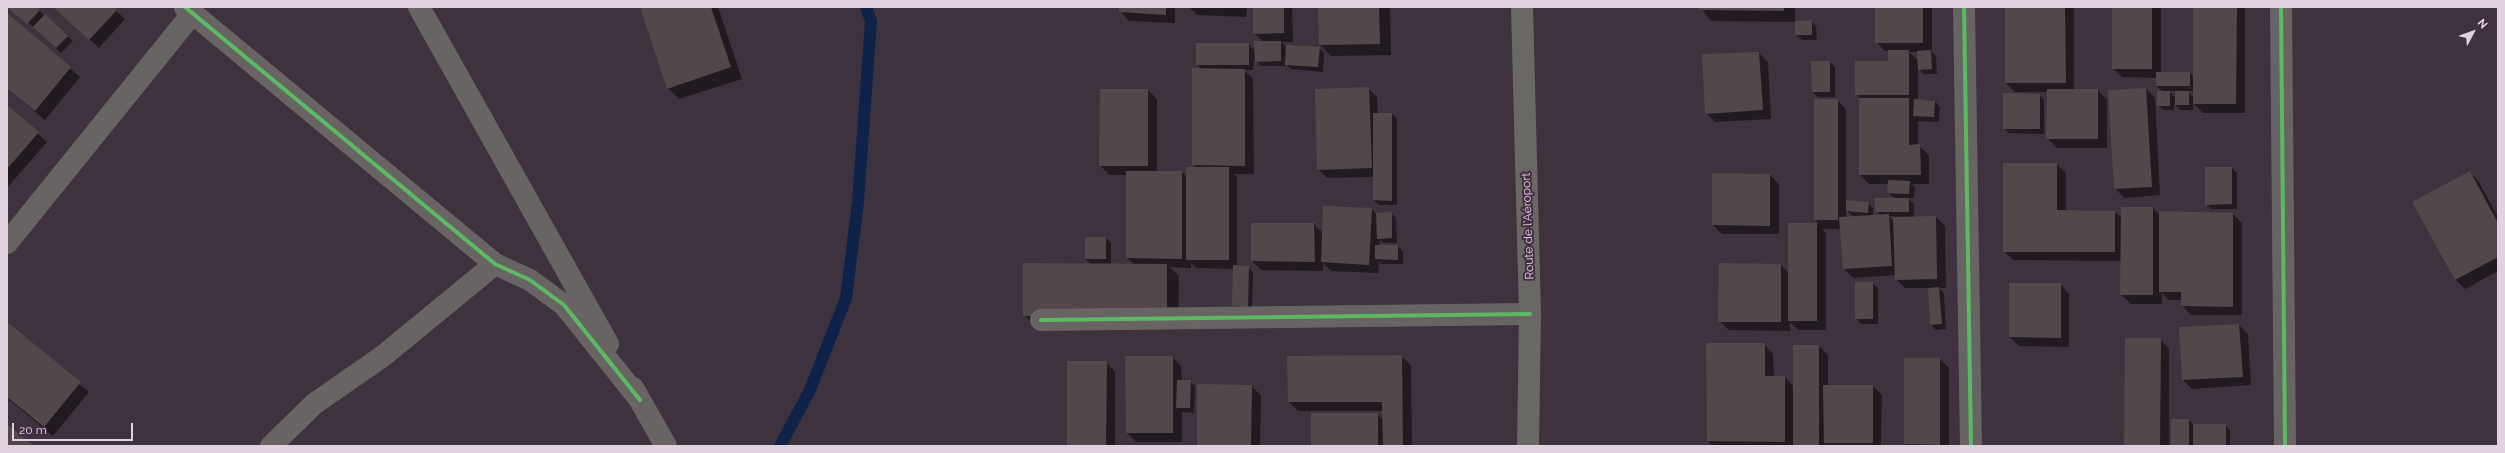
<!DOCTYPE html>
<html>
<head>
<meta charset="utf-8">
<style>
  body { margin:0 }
  #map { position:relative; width:2505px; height:453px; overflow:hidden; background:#3e323e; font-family:Raleway,sans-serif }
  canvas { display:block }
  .frame { position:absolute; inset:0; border:8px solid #e0d3df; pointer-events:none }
  .north { position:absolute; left:2453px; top:12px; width:40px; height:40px; -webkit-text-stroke:3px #422e42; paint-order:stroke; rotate:49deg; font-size:11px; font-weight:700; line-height:16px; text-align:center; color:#e0d3df }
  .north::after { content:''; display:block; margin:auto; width:14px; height:18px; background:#e0d3df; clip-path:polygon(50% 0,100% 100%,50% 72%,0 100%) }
  .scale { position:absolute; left:12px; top:423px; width:121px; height:18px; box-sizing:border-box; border:2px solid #e0d3df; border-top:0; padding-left:5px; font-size:12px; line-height:14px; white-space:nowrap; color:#e0d3df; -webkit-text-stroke:3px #422e42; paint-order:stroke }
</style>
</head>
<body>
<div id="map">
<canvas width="2505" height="453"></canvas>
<div class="frame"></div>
<div class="north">N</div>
<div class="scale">20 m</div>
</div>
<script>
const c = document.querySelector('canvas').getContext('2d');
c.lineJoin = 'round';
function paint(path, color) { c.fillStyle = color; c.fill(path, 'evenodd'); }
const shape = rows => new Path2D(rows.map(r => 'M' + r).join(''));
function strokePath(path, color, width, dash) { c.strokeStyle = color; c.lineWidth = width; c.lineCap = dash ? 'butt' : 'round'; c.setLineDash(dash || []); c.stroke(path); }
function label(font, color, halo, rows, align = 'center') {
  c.font = font + ' Raleway,sans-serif'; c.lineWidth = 4; c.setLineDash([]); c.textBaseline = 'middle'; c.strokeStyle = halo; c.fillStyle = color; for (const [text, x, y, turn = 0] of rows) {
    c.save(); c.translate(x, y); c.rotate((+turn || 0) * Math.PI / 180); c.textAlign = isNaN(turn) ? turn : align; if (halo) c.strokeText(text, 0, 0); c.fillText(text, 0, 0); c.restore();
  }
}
paint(shape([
  [7,7,35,7,73,41,61,53,34,27],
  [54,7,112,7,125,19,99,48],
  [641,7,718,7,742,79,679,99,668,88],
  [1120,7,1175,7,1175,23,1129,21,1120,11],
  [1189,7,1247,7,1246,17,1197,15],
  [1254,7,1292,7,1293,42,1281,42,1287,48,1319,48,1324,53,1323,72,1291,69,1285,64,1285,66,1261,66,1254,59,1253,70,1244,70,1253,79,1254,174,1234,174,1237,177,1237,267,1248,267,1253,272,1252,311,1238,310,1233,305,1233,269,1196,268,1191,263,1191,268,1170,267,1179,276,1178,328,1036,327,1024,315,1091,264,1086,259,1106,238,1111,243,1111,264,1134,264,1127,258,1127,175,1109,175,1100,165,1148,90,1157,99,1157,172,1182,172,1187,177,1197,168,1193,164,1201,69,1197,65,1249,44,1255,51,1263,42,1254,33],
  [1319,7,1390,7,1391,55,1331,56,1320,45],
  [1700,7,1795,7,1795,22,1811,21,1816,26,1817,40,1802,40,1796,35,1796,22,1711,21],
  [1876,7,1932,7,1932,52,1936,56,1937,74,1924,74,1918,68,1918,100,1935,101,1940,107,1939,122,1918,121,1918,145,1929,155,1929,184,1911,184,1915,187,1914,198,1907,198,1914,204,1914,217,1936,217,1945,226,1946,288,1939,288,1944,293,1946,329,1936,330,1931,325,1929,288,1905,288,1896,279,1896,275,1853,278,1844,269,1841,229,1822,229,1826,233,1826,330,1798,330,1790,322,1790,331,1729,330,1719,321,1781,265,1789,273,1789,224,1819,224,1815,220,1837,100,1846,109,1846,201,1868,203,1873,208,1873,216,1881,216,1876,211,1901,199,1893,197,1888,192,1889,184,1869,184,1860,175,1860,98,1856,94,1889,62,1889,51,1885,51,1876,42],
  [1909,52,1918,52,1919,61],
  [1846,210,1854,217,1846,218],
  [1889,216,1894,216,1894,222],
  [2006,7,2074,7,2074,90,2098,90,2107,100,2107,148,2057,148,2047,138,2048,92,2015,92,2006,83],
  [2113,7,2161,7,2161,73,2190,73,2194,78,2194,7,2245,7,2245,113,2203,113,2193,103,2193,110,2181,110,2174,104,2174,110,2163,110,2158,105,2163,92,2157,86,2157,78,2122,77,2113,68],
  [2168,91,2176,91,2176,98],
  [2187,91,2194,91,2194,98],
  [7,14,80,77,45,120,7,88],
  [1759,53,1768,62,1771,119,1715,122,1706,113],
  [1812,62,1830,62,1835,67,1835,97,1818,97,1813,92],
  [1368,88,1377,97,1378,114,1392,114,1397,119,1397,205,1379,205,1374,200,1374,177,1327,178,1318,169],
  [2146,89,2155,98,2160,195,2124,198,2115,188],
  [2039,95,2044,100,2044,134,2009,133,2004,128],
  [7,106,47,142,7,188],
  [2057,164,2066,173,2066,211,2115,212,2122,218,2153,208,2160,215,2160,212,2233,214,2242,223,2242,315,2191,315,2182,305,2182,300,2169,300,2162,293,2162,304,2131,304,2121,295,2121,261,2013,260,2004,251],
  [2232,168,2237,173,2237,209,2211,209,2206,204],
  [2470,172,2479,182,2498,217,2498,271,2465,289,2456,280,2414,202],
  [1770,175,1779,184,1779,234,1722,234,1713,225],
  [1372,209,1376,214,1391,213,1396,218,1397,243,1383,243,1380,240,1379,246,1398,246,1403,252,1403,264,1381,264,1379,261,1378,273,1331,271,1323,263,1323,271,1261,270,1252,261,1314,224,1323,233],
  [1872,283,1878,288,1878,324,1861,324,1856,318],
  [2010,284,2060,284,2069,294,2069,347,2019,346,2010,337],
  [7,324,89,392,53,436,7,398],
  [2239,325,2248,334,2251,385,2192,389,2183,380],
  [2160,339,2169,349,2169,446,2125,446],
  [1764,344,1773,354,1774,377,1785,377,1794,387,1819,346,1828,355,1828,386,1873,386,1882,395,1881,446,1713,446,1708,441],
  [1401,356,1411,365,1412,446,1312,446,1377,414,1384,420,1384,411,1298,411,1289,402],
  [1172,357,1181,366,1182,381,1190,381,1195,386,1194,413,1182,412,1182,442,1136,442,1127,433],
  [1940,359,1949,368,1949,446,1908,446,1905,444],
  [1106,362,1115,372,1115,446,1068,446],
  [1251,386,1261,395,1260,446,1198,446],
  [2189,420,2194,425,2225,425,2230,430,2230,446,2172,446]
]), '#0007');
strokePath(shape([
  [780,446,810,390,846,298,858,202,871,21,866,7]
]), '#0f224a', 12);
paint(shape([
  [7,7,37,7,40,10,27,24],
  [53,7,114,7,117,10,89,40],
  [640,7,711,7,731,67,667,89],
  [1119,7,1166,7,1166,15,1119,12],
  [1253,7,1284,7,1284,33,1253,34],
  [1318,7,1379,7,1380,44,1319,45],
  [1699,7,1784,7,1784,11,1699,10],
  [1875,7,1923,7,1923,43,1875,43],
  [2005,7,2065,7,2066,83,2005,83],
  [2112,7,2152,7,2152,69,2112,69],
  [2193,7,2237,7,2236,104,2193,104],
  [7,13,71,67,35,111,7,88],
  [45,14,68,36,56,48,33,27],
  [1812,20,1812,35,1795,35,1795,21],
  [1254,41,1281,41,1281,61,1255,62],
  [1196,43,1249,43,1249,65,1196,65],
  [1286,45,1320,47,1318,67,1285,65],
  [1888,50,1909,50,1909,95,1855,95,1855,61,1888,61],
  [1931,50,1932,69,1918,70,1917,51],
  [1759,52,1763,110,1705,114,1702,54],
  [1811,61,1830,61,1830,92,1812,92],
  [1192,68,1245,69,1245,166,1192,165],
  [2156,72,2190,72,2190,86,2156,86],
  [1369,87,1372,168,1317,170,1315,89],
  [2146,88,2152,187,2114,189,2108,90],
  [1100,89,1148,89,1148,166,1099,166],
  [2047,89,2098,89,2098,139,2046,139],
  [2157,91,2170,91,2170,106,2157,106],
  [2175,91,2189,91,2189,105,2175,105],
  [2003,93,2040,94,2040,129,2003,129],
  [1859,98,1909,98,1909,145,1920,144,1921,175,1859,175],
  [1814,99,1838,99,1838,220,1814,220],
  [1914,99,1935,101,1934,117,1913,116],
  [7,105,39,132,7,169],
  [1373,113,1392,113,1392,201,1373,200],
  [2003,163,2057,163,2057,210,2115,211,2115,252,2003,252],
  [1186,167,1229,167,1229,260,1186,260],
  [2205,167,2232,167,2232,204,2205,205],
  [1126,171,1182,171,1182,259,1126,258],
  [2470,171,2498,223,2498,257,2455,280,2412,202],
  [1712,173,1770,174,1770,226,1712,225],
  [1888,180,1910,181,1909,194,1887,193],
  [1875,198,1909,198,1909,212,1875,212],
  [1846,200,1869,202,1868,213,1846,211],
  [1323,206,1372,208,1369,265,1321,262],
  [2121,207,2153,207,2153,295,2120,295],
  [2159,211,2233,213,2233,307,2181,306,2181,292,2159,292],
  [1392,212,1392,238,1377,239,1376,213],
  [1889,214,1892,266,1843,269,1839,217],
  [1936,216,1937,279,1895,280,1893,217],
  [1251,223,1314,223,1315,262,1251,261],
  [1788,223,1817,223,1817,321,1788,321],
  [1085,237,1106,237,1106,259,1085,259],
  [1375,245,1398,245,1398,260,1375,259],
  [1023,263,1167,264,1167,317,1023,316],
  [1719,263,1781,264,1781,322,1718,322],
  [1233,265,1249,266,1248,307,1232,306],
  [1855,282,1873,282,1873,319,1855,319],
  [2009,283,2061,283,2061,338,2009,337],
  [1939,287,1942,324,1930,325,1928,288],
  [7,322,81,382,44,427,7,397],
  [2239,324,2243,377,2182,380,2179,327],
  [2125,338,2161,338,2160,446,2124,446],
  [1706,343,1765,343,1765,376,1785,376,1785,442,1707,441],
  [1793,345,1819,345,1819,446,1793,446],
  [1402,355,1403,446,1383,446,1382,402,1288,402,1287,356],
  [1125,356,1173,356,1173,433,1126,433],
  [1904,358,1940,358,1940,445,1904,444],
  [1067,361,1107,361,1106,446,1067,446],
  [1177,380,1191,380,1190,408,1176,408],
  [1197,384,1252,385,1251,446,1197,446],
  [1823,385,1873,385,1873,443,1824,443],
  [1311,413,1378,413,1378,446,1311,446],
  [2171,419,2189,419,2189,446,2171,446],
  [7,424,34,446,7,446],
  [2193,424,2226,424,2226,446,2193,446]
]), '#52484b');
strokePath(shape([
  [185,7,495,264,530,280,564,305,640,400],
  [419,7,608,344],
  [1964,7,1971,446],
  [2281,7,2285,446],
  [7,243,192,14],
  [1041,320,1530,314],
  [633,388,666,446],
  [271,446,314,404,383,356,495,264]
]), '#686464', 22);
strokePath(shape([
  [1522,7,1530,314,1528,446]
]), '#6a6865', 22);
strokePath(shape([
  [185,7,495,264,530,280,564,305,640,400],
  [1964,7,1971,446],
  [2281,7,2285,446],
  [1041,320,1530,314]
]), '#5cba63', 4);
label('12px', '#e0d3df', '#422e42', [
  ["Route de l'Aéroport",1528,226,-92]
]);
</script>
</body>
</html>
